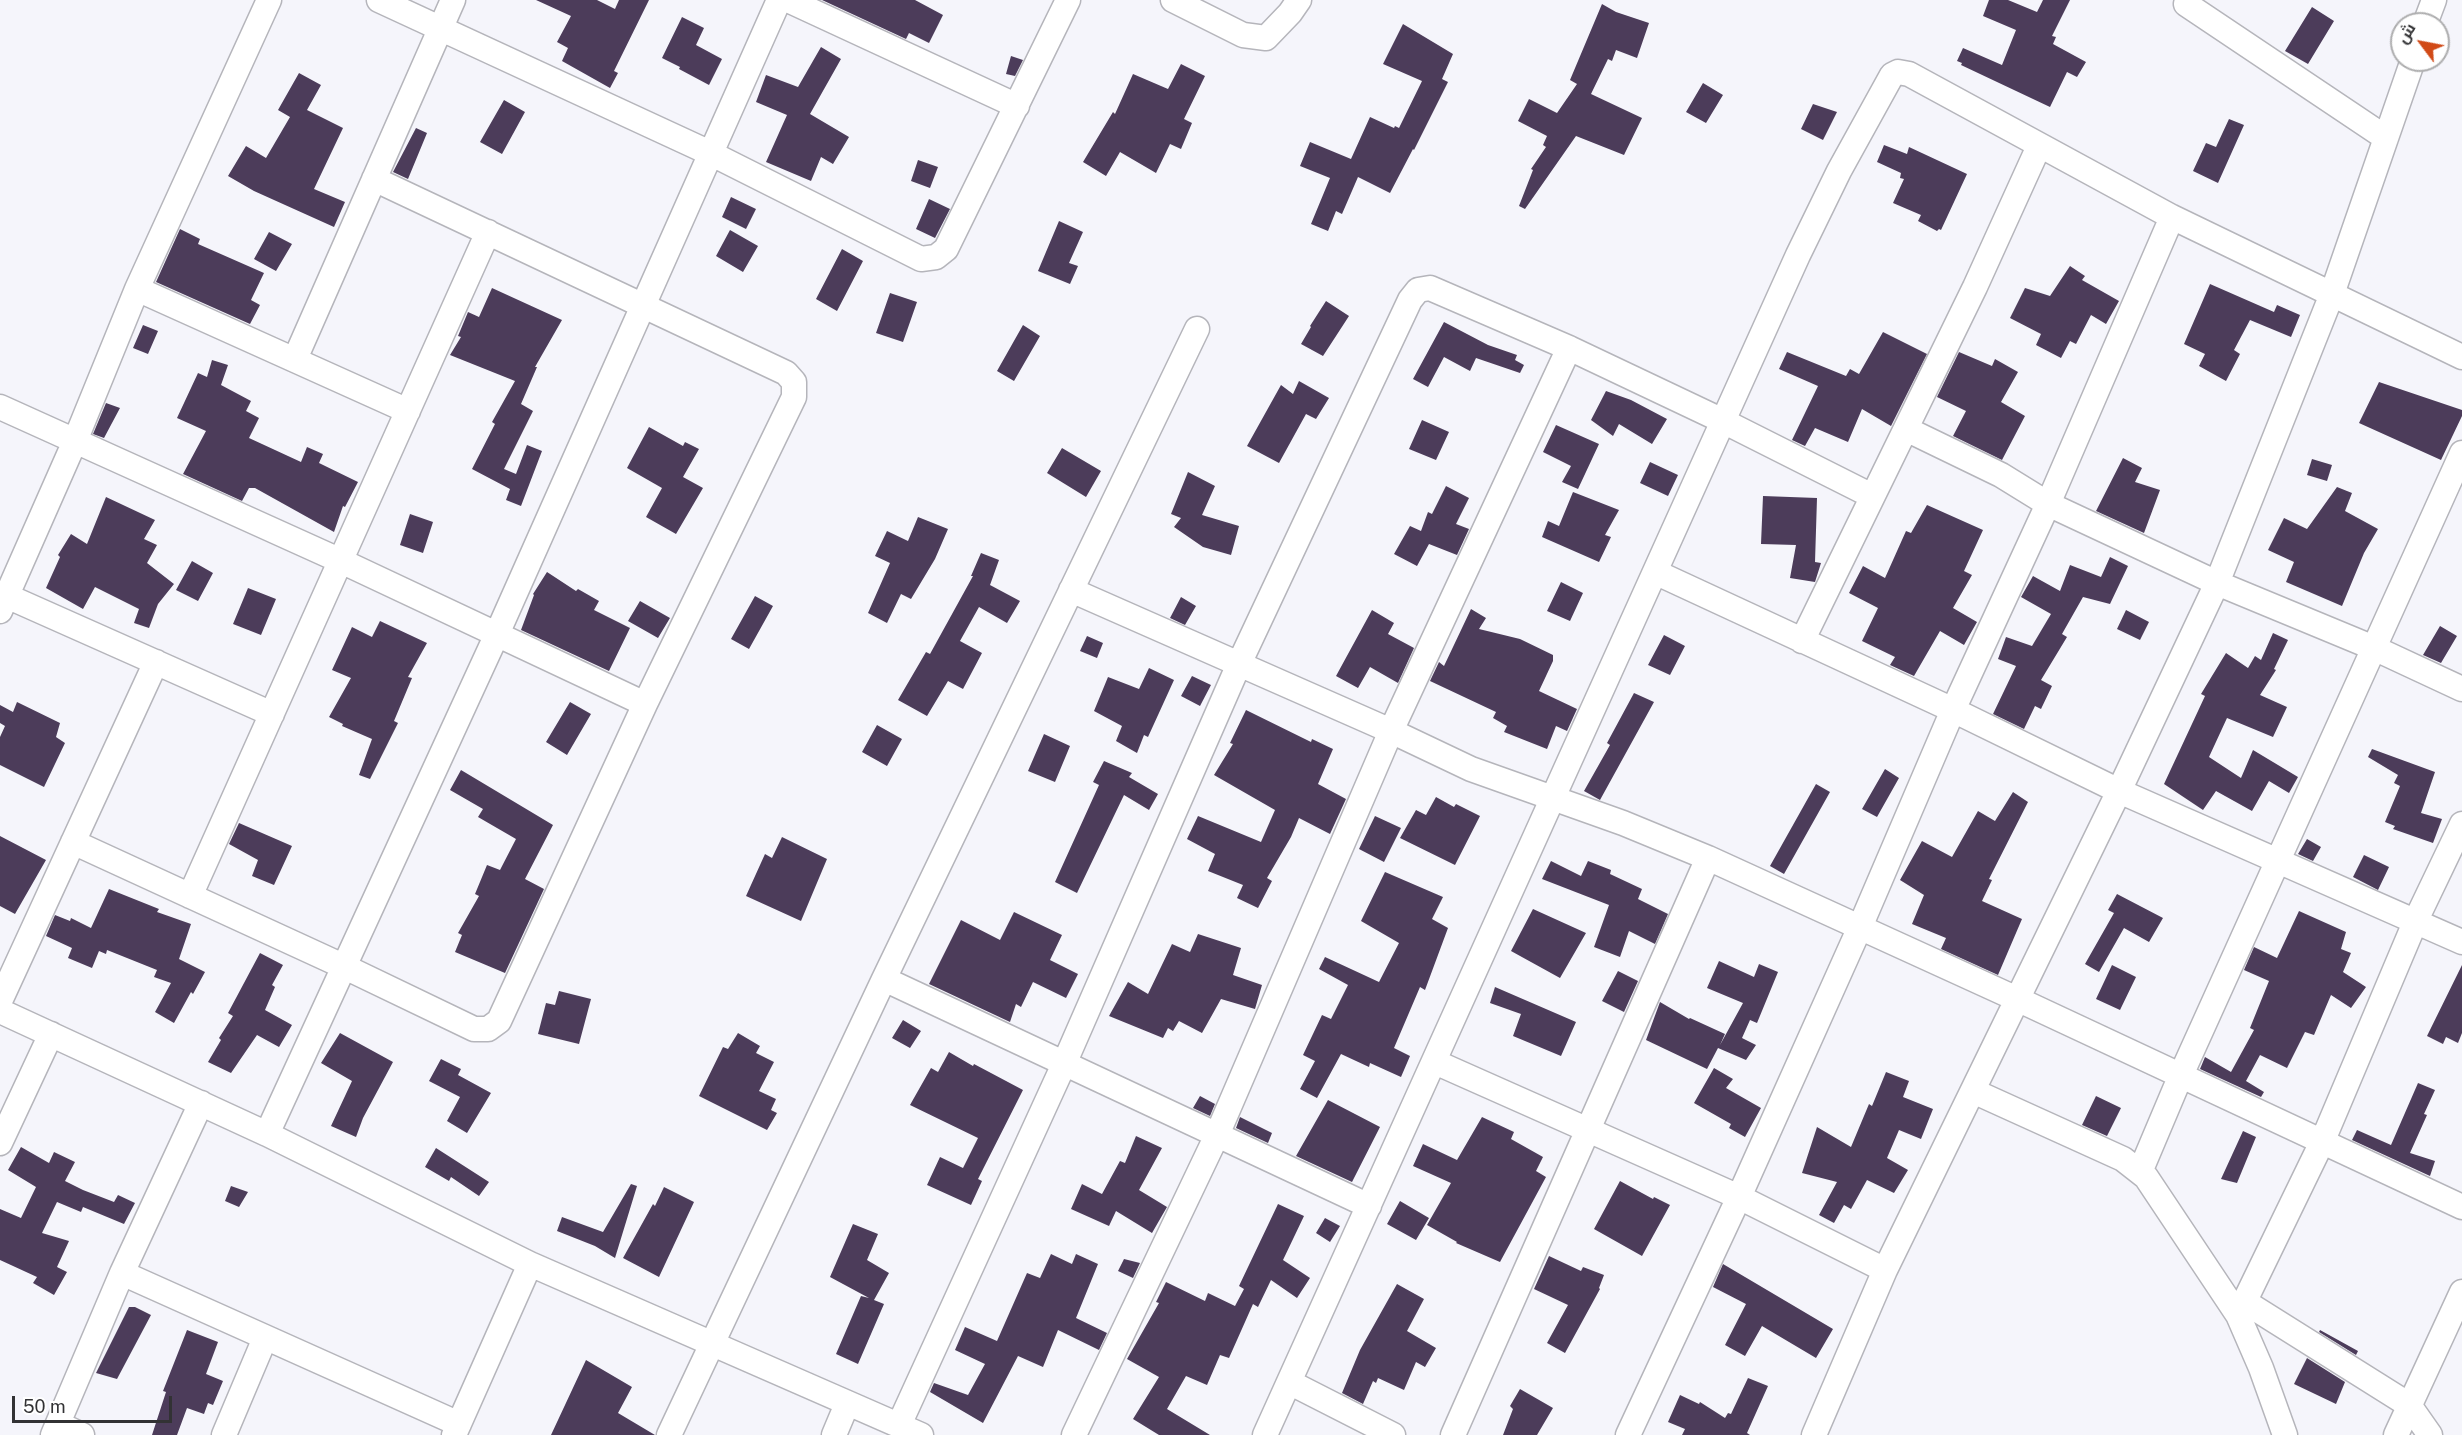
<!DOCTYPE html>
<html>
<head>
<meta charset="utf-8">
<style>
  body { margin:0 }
  #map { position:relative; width:2462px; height:1435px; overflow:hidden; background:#f5f5fb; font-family:"Public Sans",Cairo,sans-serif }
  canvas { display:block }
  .north { position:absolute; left:2390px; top:12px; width:60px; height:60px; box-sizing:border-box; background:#fff; border:2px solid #adadae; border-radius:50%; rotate:302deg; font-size:16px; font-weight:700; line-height:24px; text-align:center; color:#323234 }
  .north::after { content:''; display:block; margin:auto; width:21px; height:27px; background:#d14a17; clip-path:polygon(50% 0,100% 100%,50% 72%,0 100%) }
  .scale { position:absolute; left:12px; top:1396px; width:160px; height:27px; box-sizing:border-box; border:3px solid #323234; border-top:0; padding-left:8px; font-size:18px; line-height:21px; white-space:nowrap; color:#323234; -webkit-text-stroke:4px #fff; paint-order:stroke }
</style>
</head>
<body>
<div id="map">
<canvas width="2462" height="1435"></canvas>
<div class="north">ش</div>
<div class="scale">50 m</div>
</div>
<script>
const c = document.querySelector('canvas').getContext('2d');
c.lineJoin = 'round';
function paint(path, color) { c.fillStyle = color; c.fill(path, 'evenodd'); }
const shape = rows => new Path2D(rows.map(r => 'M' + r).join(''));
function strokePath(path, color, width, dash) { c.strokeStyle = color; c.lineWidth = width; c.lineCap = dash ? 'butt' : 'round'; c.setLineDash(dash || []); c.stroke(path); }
paint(shape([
  [536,0,597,0,615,9,619,0,649,0,614,71,618,73,610,88,562,61,568,48,557,42,571,16],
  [822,0,915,0,943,15,929,43,909,33,906,39],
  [1989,0,2008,0,2037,12,2043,0,2070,0,2052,36,2056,37,2053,44,2086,62,2077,77,2067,72,2050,107,1961,65,1962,63,1957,61,1963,48,2002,65,2016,30,1983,16],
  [1602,4,1616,12,1649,23,1637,58,1616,50,1612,61,1608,59,1591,94,1642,118,1624,155,1576,136,1525,209,1519,206,1533,170,1531,169,1546,147,1543,145,1547,136,1518,121,1529,99,1557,113,1577,84,1570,80],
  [2312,7,2334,21,2308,64,2285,51],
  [682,17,704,28,696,45,722,59,709,85,679,69,680,67,662,58],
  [1403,24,1453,54,1442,79,1448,82,1414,150,1413,149,1390,193,1358,177,1342,214,1336,211,1328,231,1311,224,1330,178,1300,166,1310,142,1351,159,1370,117,1394,128,1395,126,1399,128,1422,81,1383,64],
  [821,47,841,59,810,114,849,137,833,164,821,157,811,181,766,162,787,115,756,102,766,75,798,87],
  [1011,56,1023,60,1015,76,1006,74],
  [1181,64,1205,76,1184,119,1192,123,1181,149,1170,144,1156,173,1120,152,1106,176,1083,162,1113,112,1115,114,1133,74,1168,89],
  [299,73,321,85,307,110,343,128,314,189,345,202,334,227,254,191,228,176,246,146,266,158,290,117,278,110],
  [1703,83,1723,95,1706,123,1686,112],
  [504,100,525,112,502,154,480,142],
  [1813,104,1837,112,1823,140,1801,129],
  [2229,119,2244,125,2218,183,2193,171,2206,143,2216,147],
  [416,128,427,133,408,179,393,172],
  [1884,145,1907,154,1909,147,1967,174,1941,230,1939,229,1937,231,1918,221,1921,215,1893,203,1904,179,1900,178,1901,173,1877,162],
  [918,160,938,167,930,188,911,181],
  [731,197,756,209,746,229,722,217],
  [929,199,950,209,935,238,916,229],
  [1059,221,1083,232,1069,263,1078,266,1070,284,1038,271],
  [180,229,200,239,198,244,264,273,251,300,260,305,250,324,156,282],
  [730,230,758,246,743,272,716,256],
  [269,232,292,244,276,271,254,259],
  [842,249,863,261,837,311,816,299],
  [2070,266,2085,276,2082,280,2119,301,2106,324,2091,315,2076,344,2070,341,2061,358,2036,345,2041,334,2010,318,2025,288,2050,296],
  [2210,284,2274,312,2277,305,2300,315,2291,337,2250,320,2234,350,2240,354,2226,381,2199,366,2205,354,2184,344],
  [492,288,562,320,535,367,537,367,521,404,533,411,504,469,516,474,527,445,542,451,521,506,506,500,510,489,472,469,495,424,492,422,515,381,450,355,461,337,458,336,468,312,479,317],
  [890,293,917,302,903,342,876,333],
  [1326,301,1349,316,1323,356,1301,344,1311,327,1310,326],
  [1444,322,1488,345,1517,355,1515,360,1524,365,1520,373,1476,358,1470,371,1444,357,1428,387,1413,379],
  [143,325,158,331,148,354,133,348],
  [1023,325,1040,336,1014,381,997,371],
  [1883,332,1927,354,1891,426,1862,409,1848,442,1815,428,1805,446,1792,440,1818,386,1779,369,1787,352,1846,376,1850,369,1859,374],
  [1959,352,1992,366,1995,359,2018,372,2001,402,2025,416,2002,460,1953,436,1966,411,1937,397],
  [212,360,228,365,221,385,251,401,246,411,259,418,249,438,301,462,307,447,323,454,319,463,358,482,345,507,343,506,334,532,255,488,249,488,242,501,183,474,206,431,177,418,198,373,207,377],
  [1299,381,1329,398,1316,419,1306,414,1279,463,1247,446,1281,385,1293,394],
  [2379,382,2462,410,2462,416,2441,460,2359,423],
  [1606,391,1631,400,1667,419,1652,444,1619,424,1613,436,1591,420],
  [106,403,120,408,104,438,93,434],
  [1422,420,1449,432,1436,460,1409,449],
  [1556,425,1599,444,1578,489,1562,482,1571,466,1543,452],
  [649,427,683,446,685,442,699,449,683,477,703,488,676,534,646,517,662,488,627,468],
  [1062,448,1101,471,1086,497,1047,473],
  [2123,458,2142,468,2135,482,2160,490,2144,533,2096,511],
  [2312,459,2332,465,2327,481,2307,475],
  [1650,462,1678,475,1668,496,1640,483],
  [1188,472,1215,486,1202,515,1239,526,1231,555,1203,547,1174,527,1181,518,1171,514],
  [1446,486,1469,498,1456,524,1469,529,1457,555,1429,544,1417,566,1394,554,1410,526,1421,531,1428,512,1432,514],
  [2337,487,2352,493,2345,511,2378,529,2364,553,2342,606,2286,582,2294,562,2268,550,2284,518,2307,529],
  [1573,492,1619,510,1605,535,1611,537,1599,562,1542,537,1548,521,1559,526],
  [1763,496,1817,498,1815,562,1821,563,1815,582,1790,578,1796,545,1761,544],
  [106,497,155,520,144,539,157,545,147,563,174,584,158,604,149,628,134,623,139,609,95,587,83,609,46,588,60,557,58,555,71,534,87,544],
  [1927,505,1983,530,1964,571,1972,575,1953,608,1977,622,1964,645,1940,631,1914,676,1890,665,1895,657,1862,641,1878,608,1849,593,1863,566,1885,578,1906,531,1911,533],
  [410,514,433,522,423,553,400,545],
  [918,517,948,529,935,559,911,599,901,594,887,623,868,613,890,563,875,556,887,531,908,541],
  [981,553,999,560,990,585,1020,601,1007,623,979,607,960,641,982,653,963,689,948,681,927,716,898,700,926,652,930,654,973,576,971,576],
  [2110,557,2128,566,2110,604,2083,597,2062,634,2067,637,2041,680,2052,686,2041,709,2035,706,2024,729,1993,714,2016,666,1998,659,2006,637,2032,646,2051,614,2021,597,2033,576,2060,591,2070,565,2101,577],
  [192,561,213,573,198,601,176,590],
  [547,572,576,591,578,589,599,601,594,610,630,628,609,671,521,630,534,595,533,594],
  [1561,582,1583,593,1570,621,1547,611],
  [248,588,276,599,261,635,233,624],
  [755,596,773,606,749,649,731,639],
  [1181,597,1196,606,1185,625,1170,618],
  [640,601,670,618,658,638,628,621],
  [1471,609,1486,618,1479,629,1520,639,1553,655,1553,661,1539,691,1577,709,1567,731,1556,726,1547,749,1504,732,1507,726,1493,718,1496,712,1430,681,1439,662,1444,666],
  [1372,610,1394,623,1388,634,1414,648,1398,683,1370,667,1358,688,1336,676],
  [2126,610,2149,622,2140,640,2117,629],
  [380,621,427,643,408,677,412,678,394,721,398,723,370,779,359,775,372,739,342,726,343,724,329,717,351,678,332,670,352,627,372,637],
  [2440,626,2457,636,2441,663,2423,655],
  [2273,633,2288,640,2274,669,2276,670,2260,695,2287,707,2273,737,2227,718,2209,757,2241,778,2253,750,2298,777,2289,793,2269,781,2252,811,2216,791,2203,810,2164,784,2205,696,2201,694,2226,653,2248,668,2255,656,2261,660],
  [1664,635,1685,646,1670,675,1648,665],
  [1087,636,1103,643,1097,658,1080,651],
  [1149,668,1174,680,1148,737,1144,735,1137,753,1116,741,1122,726,1094,711,1108,677,1139,689],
  [1192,676,1211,685,1200,706,1181,696],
  [1634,693,1654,702,1600,800,1584,791,1610,745,1607,743],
  [17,702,60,723,56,737,65,743,44,787,0,765,0,737,5,726,0,723,0,705,13,712],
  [570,702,591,714,567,755,546,742],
  [1246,710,1311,742,1312,739,1333,749,1318,784,1346,799,1330,834,1299,818,1291,837,1267,878,1272,881,1258,908,1237,898,1243,885,1208,871,1215,854,1187,839,1198,816,1261,842,1275,810,1214,775,1233,744,1230,743],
  [877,725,902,739,887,766,862,752],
  [1044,734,1070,746,1055,782,1028,771],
  [2372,749,2435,772,2421,813,2442,819,2433,843,2393,829,2395,826,2385,822,2400,786,2394,783,2398,775,2368,757],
  [1104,761,1132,773,1129,777,1158,794,1149,810,1124,795,1077,893,1055,882,1099,785,1093,782],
  [1885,769,1899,778,1877,817,1862,809],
  [461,770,553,825,525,879,544,889,505,973,455,952,462,935,458,933,479,896,475,894,487,865,500,870,516,839,478,817,483,809,450,790],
  [1816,784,1830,792,1784,874,1770,866],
  [2013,792,2028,802,1989,879,1992,880,1982,901,2022,919,1998,975,1941,949,1946,938,1912,924,1924,895,1900,880,1922,841,1952,857,1978,811,1995,821],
  [1436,797,1454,807,1456,804,1480,816,1455,865,1400,838,1416,810,1426,815],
  [1375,816,1401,828,1384,862,1359,849],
  [239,823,292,846,274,885,252,876,258,860,229,844],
  [0,836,46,860,15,914,0,906],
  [782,837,827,859,801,921,746,896,765,854,772,858],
  [2307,839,2321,847,2313,861,2298,854],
  [2364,855,2389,867,2378,890,2353,877],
  [1551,861,1581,876,1588,861,1611,870,1610,874,1642,889,1638,899,1668,914,1655,944,1629,931,1620,957,1594,947,1609,905,1542,879],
  [1385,872,1443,897,1432,919,1448,928,1425,990,1420,987,1394,1048,1410,1056,1401,1077,1370,1063,1369,1067,1341,1054,1317,1098,1300,1089,1315,1061,1303,1055,1322,1015,1331,1019,1348,985,1319,969,1325,957,1379,982,1399,943,1361,921],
  [109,889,159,909,157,912,191,924,179,959,205,972,193,994,191,992,174,1023,155,1012,171,983,154,977,157,970,107,950,106,954,99,951,92,968,68,958,72,948,46,936,55,915,70,921,71,918,91,928],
  [2117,894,2163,918,2149,942,2124,928,2099,972,2085,964,2114,913,2108,910],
  [1533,909,1586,933,1560,978,1511,951],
  [2299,911,2346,932,2341,949,2351,953,2343,972,2366,987,2351,1008,2331,995,2314,1035,2305,1032,2287,1068,2260,1055,2246,1081,2264,1092,2261,1097,2200,1069,2205,1057,2231,1072,2254,1030,2250,1028,2269,981,2244,970,2254,947,2277,958],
  [1014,912,1062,935,1050,960,1078,974,1066,998,1033,982,1021,1007,1016,1004,1010,1022,929,984,961,920,1000,940],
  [1198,934,1241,948,1233,975,1262,985,1255,1009,1221,999,1202,1033,1179,1021,1173,1031,1168,1028,1163,1038,1109,1016,1128,982,1148,994,1172,944,1190,952],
  [260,953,283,965,272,985,275,987,265,1010,292,1025,279,1047,257,1035,231,1073,208,1062,221,1040,219,1038,233,1016,228,1013],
  [1719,961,1754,977,1759,964,1778,972,1757,1023,1750,1020,1742,1038,1756,1045,1746,1060,1718,1048,1707,1069,1646,1040,1660,1002,1689,1019,1690,1018,1725,1034,1720,1045,1743,1003,1707,988],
  [2112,965,2136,977,2120,1010,2096,999],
  [2462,965,2462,1033,2458,1043,2446,1037,2443,1044,2427,1036],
  [1618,971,1638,981,1624,1012,1602,1001],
  [1495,987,1576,1022,1561,1056,1513,1036,1521,1014,1490,1003],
  [559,991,591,999,579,1044,538,1034,546,1003,555,1005],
  [903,1020,921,1031,910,1048,892,1038],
  [340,1033,393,1062,363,1118,356,1137,331,1126,352,1081,321,1063],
  [738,1033,760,1046,756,1053,774,1062,759,1091,776,1099,771,1110,777,1113,767,1130,699,1096,723,1047,728,1049],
  [949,1052,973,1066,974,1064,1023,1090,978,1179,982,1181,971,1205,927,1185,940,1157,963,1168,978,1138,910,1105,931,1068,938,1072],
  [441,1059,461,1069,458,1075,491,1093,467,1133,447,1121,460,1097,429,1081],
  [1714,1068,1733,1079,1726,1088,1761,1108,1745,1137,1729,1128,1731,1124,1694,1103],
  [1886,1072,1909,1081,1903,1097,1933,1109,1921,1139,1899,1130,1887,1158,1908,1170,1894,1193,1867,1180,1851,1209,1844,1205,1834,1223,1819,1215,1837,1182,1802,1173,1817,1127,1851,1147,1869,1104,1872,1106],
  [2418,1083,2435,1090,2424,1114,2427,1115,2410,1153,2435,1161,2430,1176,2352,1140,2357,1130,2391,1145],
  [1200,1096,1215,1104,1210,1116,1193,1108],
  [2096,1096,2121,1108,2107,1136,2082,1125],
  [1328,1100,1380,1127,1352,1182,1296,1156],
  [1240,1117,1272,1133,1268,1143,1236,1128],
  [1482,1117,1514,1132,1511,1139,1543,1157,1536,1171,1546,1177,1500,1262,1456,1243,1457,1242,1427,1225,1451,1183,1413,1166,1423,1144,1457,1160],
  [2243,1131,2256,1137,2237,1183,2221,1179],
  [1136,1136,1162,1148,1139,1190,1167,1207,1152,1233,1116,1211,1109,1226,1071,1209,1082,1184,1102,1194,1120,1161,1125,1163],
  [21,1147,49,1163,54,1152,75,1162,65,1181,83,1190,114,1202,118,1195,135,1203,124,1224,83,1207,81,1212,57,1202,42,1233,69,1241,57,1267,67,1272,54,1295,33,1283,37,1277,0,1260,0,1209,21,1218,36,1187,8,1170],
  [436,1148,489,1182,479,1196,451,1177,449,1181,425,1167],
  [1620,1181,1653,1199,1654,1197,1670,1205,1642,1256,1594,1229],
  [631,1184,637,1186,615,1258,595,1246,557,1231,562,1217,603,1232],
  [231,1186,248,1192,239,1207,225,1201],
  [664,1187,694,1202,659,1277,623,1258,653,1204,655,1206],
  [1400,1201,1429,1218,1416,1240,1387,1224],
  [1278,1204,1304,1216,1283,1260,1310,1278,1297,1298,1271,1280,1258,1307,1253,1304,1229,1358,1220,1355,1207,1385,1186,1376,1167,1409,1210,1435,1159,1435,1133,1419,1159,1377,1127,1359,1159,1303,1156,1302,1166,1282,1205,1301,1208,1293,1235,1306,1244,1289,1239,1286],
  [1325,1218,1340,1226,1330,1242,1316,1233],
  [853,1224,878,1234,867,1260,889,1273,874,1300,884,1304,858,1364,836,1354,861,1296,869,1298,830,1277],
  [1051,1254,1072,1264,1076,1254,1098,1264,1076,1318,1107,1333,1099,1350,1058,1330,1043,1367,1018,1356,983,1423,930,1392,934,1383,968,1395,985,1364,955,1350,965,1327,997,1341,1027,1273,1040,1278],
  [1549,1256,1581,1271,1583,1267,1604,1275,1599,1288,1600,1289,1565,1353,1547,1343,1568,1305,1534,1289],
  [1124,1259,1140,1263,1133,1278,1118,1271],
  [1723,1264,1833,1329,1816,1358,1762,1326,1745,1356,1725,1345,1746,1304,1713,1287],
  [1397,1284,1424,1299,1407,1331,1436,1348,1425,1367,1416,1362,1404,1390,1378,1378,1376,1383,1373,1381,1363,1404,1342,1393,1360,1350],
  [129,1307,135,1307,151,1315,117,1379,96,1373],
  [187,1330,218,1342,206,1374,223,1381,213,1405,208,1403,204,1414,187,1408,177,1435,152,1435,166,1392,163,1391],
  [2320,1330,2358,1351,2356,1355,2319,1332],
  [2307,1358,2345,1382,2336,1404,2294,1384],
  [586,1360,632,1387,618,1413,655,1435,551,1435],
  [1748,1378,1768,1386,1747,1433,1750,1435,1682,1435,1685,1429,1668,1422,1680,1395,1699,1404,1700,1402,1725,1418,1728,1413,1731,1414],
  [1520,1389,1553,1408,1537,1435,1503,1435,1513,1409,1510,1406]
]), '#4c3c5a');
const minor = shape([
  [379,0,710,153,921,259,936,257,946,249,1068,0],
  [788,0,1017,106],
  [1173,0,1243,35,1266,38,1290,13,1299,0],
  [2186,4,2386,138],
  [2425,24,2434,0],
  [137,289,408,411],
  [295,359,453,0],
  [0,407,341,561,645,704],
  [1906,429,2001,475,2048,504,2217,583,2374,648,2462,689],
  [1655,572,1953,710,2119,791,2462,942],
  [1071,590,1391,731,1471,769,1623,823,1708,858,2017,999,2462,1207],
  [0,593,272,714],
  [0,611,75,441,137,289,269,0],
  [1802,641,1975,287,2039,146],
  [73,842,345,967,474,1029,488,1029,499,1021,645,704,794,397,794,382,786,373,374,179],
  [190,896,488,232],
  [884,979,1369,1206],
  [0,1001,156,662],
  [0,1011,267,1134,530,1264,921,1435],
  [1435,1062,1739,1197,1885,1270],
  [1973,1091,2123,1159,2146,1177,2238,1315,2261,1368,2285,1435],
  [267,1134,497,634,779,0],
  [0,1143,51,1034],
  [2140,1172,2181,1075,2462,453],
  [122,1273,459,1424],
  [2245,1302,2409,1405,2430,1435],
  [2238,1315,2323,1140,2416,920,2462,824],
  [1289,1382,1393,1435],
  [58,1424,82,1435],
  [899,1425,1064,1064,1239,664,1410,300,1418,290,1430,288,1569,348,1723,421,1872,496],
  [53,1435,122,1273,201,1103],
  [224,1435,265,1338],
  [454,1435,530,1264],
  [669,1435,884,979,1197,329],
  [834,1435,847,1404],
  [1074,1435,1217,1135,1391,731,1569,348],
  [1265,1435,1798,255,1839,171,1892,75,1898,72,1909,74,2172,217,2462,357],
  [1453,1435,1708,858],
  [1628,1435,1739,1197,1860,927,1953,710,2048,504,2172,217],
  [1814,1435,1885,1270,2119,791,2217,583,2332,294,2413,60],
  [2396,1435,2462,1292]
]);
strokePath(minor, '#b5b5bb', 27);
strokePath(minor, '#fff', 24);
</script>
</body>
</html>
